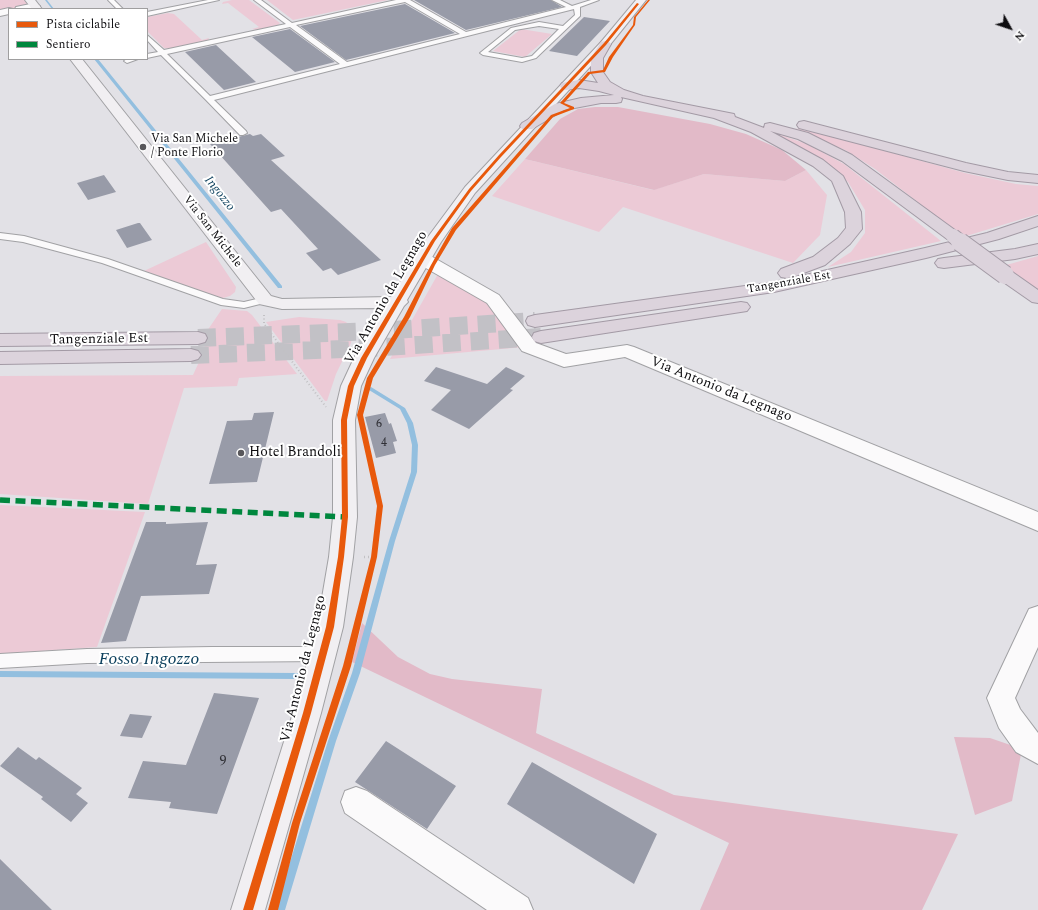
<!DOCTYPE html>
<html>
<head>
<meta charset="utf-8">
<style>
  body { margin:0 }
  #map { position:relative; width:1038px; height:910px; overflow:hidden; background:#e2e1e6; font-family:Spectral,serif }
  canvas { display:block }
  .legend { position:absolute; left:8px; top:8px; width:140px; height:52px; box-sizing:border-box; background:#fff; border:1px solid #9f9e9f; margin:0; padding:5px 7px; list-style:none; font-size:12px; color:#0e0d10 }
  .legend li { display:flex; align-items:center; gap:8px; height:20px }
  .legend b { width:20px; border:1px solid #9f9e9f }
  .north { position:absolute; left:990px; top:8px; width:40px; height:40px; -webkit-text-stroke:3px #fff; paint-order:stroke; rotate:130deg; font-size:11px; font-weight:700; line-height:16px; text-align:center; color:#0e0d10 }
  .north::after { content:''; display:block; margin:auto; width:14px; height:18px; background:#0e0d10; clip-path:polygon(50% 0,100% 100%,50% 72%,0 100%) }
</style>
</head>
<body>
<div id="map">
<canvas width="1038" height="910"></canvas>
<ul class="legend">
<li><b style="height:5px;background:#e8590c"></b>Pista ciclabile</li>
<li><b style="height:5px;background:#00873e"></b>Sentiero</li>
</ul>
<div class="north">N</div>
</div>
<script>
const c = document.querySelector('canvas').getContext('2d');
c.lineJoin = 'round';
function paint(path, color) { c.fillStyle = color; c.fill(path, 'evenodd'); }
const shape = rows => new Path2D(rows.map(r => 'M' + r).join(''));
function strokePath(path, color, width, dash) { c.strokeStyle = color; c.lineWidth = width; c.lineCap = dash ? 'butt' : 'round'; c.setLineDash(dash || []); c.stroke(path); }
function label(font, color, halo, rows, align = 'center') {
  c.font = font + ' Spectral,serif'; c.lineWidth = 4; c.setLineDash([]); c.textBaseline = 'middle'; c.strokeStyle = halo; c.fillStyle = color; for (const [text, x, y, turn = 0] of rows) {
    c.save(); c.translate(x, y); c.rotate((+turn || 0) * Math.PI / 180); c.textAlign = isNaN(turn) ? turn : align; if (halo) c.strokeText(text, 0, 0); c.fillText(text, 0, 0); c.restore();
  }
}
paint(shape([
  [0,0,29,0,35,6,26,9,9,9,0,14],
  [232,0,249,0,280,23,277,26,258,30,252,29,259,27,228,3,222,4,223,2],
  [267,0,388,0,293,20],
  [168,13,174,14,202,40,209,38,208,41,172,49,164,48,147,31,147,17],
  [521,29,552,34,525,57,493,51],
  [795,128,857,143,965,173,1016,184,1038,186,1038,214,963,237,875,169,847,151],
  [766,130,807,144,844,164,941,241,828,267,851,252,865,233,865,210,848,182,825,162,804,149],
  [525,159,653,190,704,174,785,181,806,170,827,195,820,235,793,263,623,207,599,232,492,196],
  [206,242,236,287,235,292,230,296,223,298,215,297,144,271],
  [1038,256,1038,291,1003,266],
  [438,274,486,300,524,347,390,359],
  [222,309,247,311,252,315,297,374,239,378,237,386,184,388,148,504,0,494,0,376,193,375,199,362,205,346,207,331],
  [299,317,340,320,346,322,353,329,351,343,336,374,327,401,325,401,266,322],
  [0,505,145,512,97,647,0,654]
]), '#eccad6');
paint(shape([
  [595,107,618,107,710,124,746,134,782,150,806,170,785,181,704,174,654,190,525,159,560,119,578,109],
  [362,623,398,657,430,674,452,679,542,689,536,733,674,795,958,834,922,910,700,910,729,843,352,662],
  [954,737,990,738,1022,749,1012,801,975,815]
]), '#e2bac8');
paint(shape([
  [45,0,47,0,54,9,52,9,45,0],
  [94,59,98,59,282,286,282,288,278,288,94,59],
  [371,387,405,408,413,423,418,445,417,472,395,541,360,673,336,741,285,910,275,910,328,741,352,673,389,541,411,472,412,445,407,423,400,409,369,390,368,389,369,388,371,387],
  [0,671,297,673,300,674,301,676,300,678,297,679,0,677,0,671]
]), '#93bfdf');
paint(shape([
  [414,0,551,0,562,7,466,30],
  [405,4,455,33,346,60,300,26],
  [584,17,610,21,577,56,549,51],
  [290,29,335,62,295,72,252,37],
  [216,45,256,82,224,90,185,52],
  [250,134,253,136,261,134,285,156,271,160,381,260,338,275,331,268,323,271,306,253,318,249,281,209,271,212,210,144],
  [104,175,116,192,88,200,77,183],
  [138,223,140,223,152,240,127,248,116,230],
  [436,367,487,384,506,367,525,376,510,389,513,390,469,429,431,410,451,390,424,381],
  [274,412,257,482,209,484,227,421,252,420,254,413],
  [385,413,389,424,391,423,397,441,393,442,396,453,376,458,365,417],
  [146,522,166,522,166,524,208,522,196,565,217,564,209,594,141,596,126,641,101,643],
  [214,693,259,698,217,814,169,808,171,802,128,798,143,761,186,765],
  [130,714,152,716,142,738,120,736],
  [386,741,456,786,427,829,355,782],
  [18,747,36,760,39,757,82,788,76,794,88,803,71,822,41,799,43,797,0,766],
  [532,762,657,834,634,884,507,804],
  [0,859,52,910,0,910]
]), '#989ba8');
strokePath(shape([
  [198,338,377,331,535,321],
  [191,355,368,348,541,337]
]), '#c2c1c6', 18, [18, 10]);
const lane = shape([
  [108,0,114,0,123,9,117,9,108,0],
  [208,0,219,0,147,16,147,12,208,0],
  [254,0,261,0,292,23,396,0,410,0,466,32,566,7,552,0,560,0,572,6,591,0,599,0,580,7,580,16,536,58,522,62,483,55,480,53,511,28,539,22,563,26,575,15,574,9,214,100,246,131,247,133,243,135,240,135,206,100,161,55,147,58,147,54,158,52,147,40,147,35,164,50,286,24,254,0],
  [405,2,460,34,347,62,296,25,405,2],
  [539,26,559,29,532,56,522,58,488,52,515,30,539,26],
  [290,27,340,64,210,96,167,54,290,27],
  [138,59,127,63,124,61,127,59,138,59],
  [0,233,24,236,108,259,223,299,244,302,265,297,270,300,268,302,244,308,221,305,102,263,23,242,0,239,0,233],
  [212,647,323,647,328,649,330,654,328,659,323,661,87,663,0,668,0,654,87,649,212,647]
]);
const street = shape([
  [35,3,40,6,39,8,15,9,16,7,35,3],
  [9,8,13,9,9,9,9,14,0,16,0,10,9,8],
  [423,254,429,255,499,295,536,343,566,354,627,345,634,347,1038,512,1038,531,625,357,564,367,522,351,487,303,417,263,415,259,417,255,423,254],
  [1038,606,1038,647,1015,698,1020,709,1038,733,1038,764,1016,752,999,728,987,698,1029,609,1038,606],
  [356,787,367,791,528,898,533,910,487,910,345,813,341,802,345,791,356,787]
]);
const secondary = shape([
  [25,0,35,0,42,9,32,9,25,0],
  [636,0,646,0,609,46,475,193,441,242,407,300,408,302,404,306,374,358,361,386,355,420,357,517,353,557,343,627,321,713,265,910,231,910,293,713,317,627,329,557,333,517,333,420,341,386,354,358,385,308,282,309,259,304,70,59,82,59,271,296,282,299,391,297,425,241,465,187,601,42,636,0]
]);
const highway = shape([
  [605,41,609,42,611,44,603,58,603,72,610,82,624,90,643,96,734,114,735,117,764,128,765,124,770,123,808,133,852,155,959,233,961,236,959,239,953,241,947,239,842,161,798,139,770,131,823,160,843,176,861,212,862,229,850,244,825,265,793,277,787,278,781,277,778,273,781,269,813,257,838,238,846,228,845,212,832,181,813,166,751,132,714,118,621,97,622,99,621,102,616,103,601,103,564,110,532,129,522,129,520,126,522,123,555,104,581,98,614,95,599,91,579,88,566,90,562,89,560,86,562,83,579,80,598,83,591,72,591,58,601,42,605,41],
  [804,121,966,163,1008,172,1038,175,1038,183,1008,180,964,171,799,128,797,125,799,122,804,121],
  [1038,216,1038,226,999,239,926,258,774,292,535,327,528,325,526,321,528,317,535,315,774,282,925,248,987,233,1038,216],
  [1038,244,1038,254,1015,259,944,268,938,267,935,263,938,259,944,258,1015,249,1038,244],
  [1005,270,1011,271,1038,290,1038,303,1032,302,999,279,996,275,999,271,1005,270],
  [741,302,747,303,750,307,747,311,541,343,534,341,532,337,534,333,541,331,741,302],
  [198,332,205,334,207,338,205,342,198,344,0,346,0,334,198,332],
  [191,349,198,351,201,355,198,359,191,361,0,364,0,352,191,349]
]);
strokePath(lane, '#a1a1a4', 2);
strokePath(street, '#a1a1a4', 2);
strokePath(secondary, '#a1a1a4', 2);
strokePath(highway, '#a39aa5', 2);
strokePath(shape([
  [264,315,264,324,326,407]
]), '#c2c1c4', 2, [1, 2.5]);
strokePath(shape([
  [364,557,374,557]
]), '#c2c1c4', 2.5, [1, 3]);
paint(lane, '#fbfafb');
paint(street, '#fbfafb');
paint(secondary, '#f1eff2');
paint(highway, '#dcd3dc');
const highwayBridgeFar1 = shape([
  [953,236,962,243]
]);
const highwayBridge = shape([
  [960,242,1005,275]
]);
strokePath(highwayBridgeFar1, '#a39aa5', 16, []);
strokePath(highwayBridge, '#a39aa5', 20, []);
strokePath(highwayBridgeFar1, '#dcd3dc', 14);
strokePath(highwayBridge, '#dcd3dc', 18);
strokePath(shape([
  [0,500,345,517]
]), '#00873e', 5.5, [10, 5.5]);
paint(shape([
  [648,0,650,0,636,17,635,25,613,57,605,72,590,74,564,103,574,107,574,109,553,117,456,230,435,265,410,317,373,378,363,415,383,506,377,557,351,666,300,823,278,910,268,910,292,823,343,666,371,557,377,506,357,415,367,378,404,317,431,265,452,228,551,115,570,108,560,103,588,72,603,70,609,57,633,25,634,17,648,0],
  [637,3,639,4,606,45,501,157,471,191,435,241,367,358,354,386,347,420,348,517,344,557,334,627,311,713,253,910,243,910,303,713,326,627,338,557,342,517,341,420,348,386,361,358,431,241,469,189,499,155,604,43,637,3]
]), '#e8590c');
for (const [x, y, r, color] of [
  [143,147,4,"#58575b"],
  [241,453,4,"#58575b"]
]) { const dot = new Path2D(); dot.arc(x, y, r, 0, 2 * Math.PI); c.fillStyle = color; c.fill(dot); strokePath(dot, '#fff', 1.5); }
label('12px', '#0e0d10', '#fff', [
  ["Via San Michele",151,140],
  ["/ Ponte Florio",151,154]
], 'left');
label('12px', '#0e0d10', '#fff', [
  ["Via San Michele",212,232,52],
  ["Tangenziale Est",789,283,-10]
]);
label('12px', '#303036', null, [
  ["6",379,425],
  ["4",384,444]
]);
label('italic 13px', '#0e415e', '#fff', [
  ["Ingozzo",219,194,51]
]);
label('14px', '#0e0d10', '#fff', [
  ["Via Antonio da Legnago",387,298,-60],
  ["Tangenziale Est",99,340,-1],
  ["Via Antonio da Legnago",721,390,22],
  ["Via Antonio da Legnago",304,669,-76]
]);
label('14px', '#0e0d10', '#fff', [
  ["Hotel Brandoli",249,453]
], 'left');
label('14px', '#303036', null, [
  ["9",223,762]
]);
label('italic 18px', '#0e415e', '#fff', [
  ["Fosso Ingozzo",149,660]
]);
</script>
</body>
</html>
